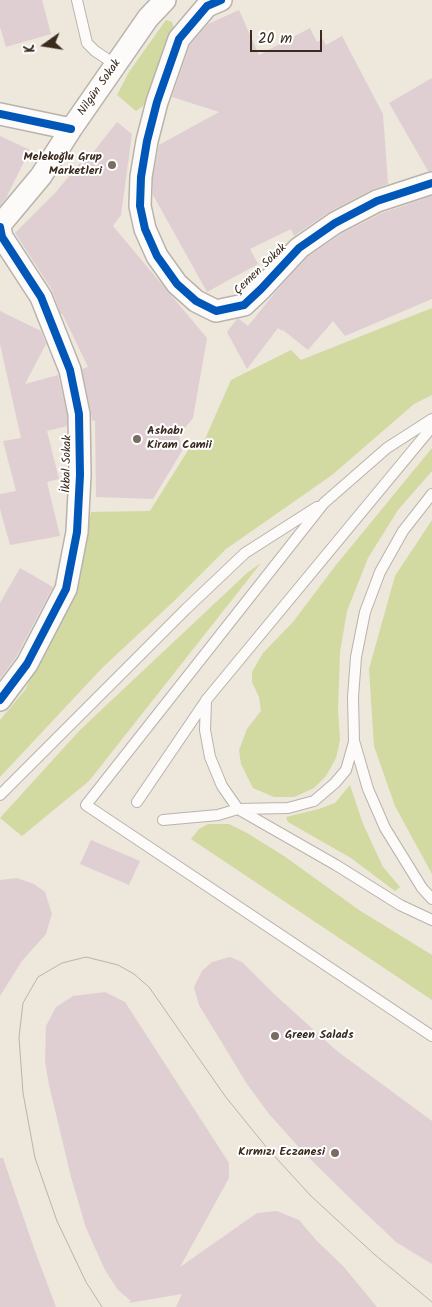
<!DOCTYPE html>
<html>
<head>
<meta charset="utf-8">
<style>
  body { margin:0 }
  #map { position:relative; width:432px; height:1307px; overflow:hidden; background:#ede7dc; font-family:Kalam,sans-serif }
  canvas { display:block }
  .north { position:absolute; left:20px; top:20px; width:50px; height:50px; -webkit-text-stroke:4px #fff; paint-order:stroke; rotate:257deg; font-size:14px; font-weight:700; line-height:20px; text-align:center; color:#3b2a1e }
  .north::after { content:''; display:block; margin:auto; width:18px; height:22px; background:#3b2a1e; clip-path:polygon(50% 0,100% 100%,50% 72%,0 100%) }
  .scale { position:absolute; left:250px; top:30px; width:72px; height:22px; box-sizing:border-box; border:2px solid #3b2a1e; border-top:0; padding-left:6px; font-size:15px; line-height:18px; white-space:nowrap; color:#3b2a1e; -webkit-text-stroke:4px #fff; paint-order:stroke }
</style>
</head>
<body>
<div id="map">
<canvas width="432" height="1307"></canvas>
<div class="north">K</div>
<div class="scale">20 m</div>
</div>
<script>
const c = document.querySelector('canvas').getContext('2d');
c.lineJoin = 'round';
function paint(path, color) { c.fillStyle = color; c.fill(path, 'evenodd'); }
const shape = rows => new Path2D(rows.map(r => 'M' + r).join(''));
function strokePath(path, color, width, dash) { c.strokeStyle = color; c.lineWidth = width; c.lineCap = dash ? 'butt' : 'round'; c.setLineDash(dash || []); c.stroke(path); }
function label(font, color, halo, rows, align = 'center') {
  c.font = font + ' Kalam,sans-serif'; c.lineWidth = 4; c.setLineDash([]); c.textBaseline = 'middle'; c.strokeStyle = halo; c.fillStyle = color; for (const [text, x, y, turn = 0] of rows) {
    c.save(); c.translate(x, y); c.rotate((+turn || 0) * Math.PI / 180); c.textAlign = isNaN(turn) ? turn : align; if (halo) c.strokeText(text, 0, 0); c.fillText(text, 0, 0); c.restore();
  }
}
paint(shape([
  [166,20,172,22,174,29,143,106,136,111,117,95,129,72],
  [432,308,432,395,414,404,332,475,226,549,173,602,103,667,0,777,0,720,25,690,67,607,91,512,150,511,192,444,202,446,231,380,291,350,301,360],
  [432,448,432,471,398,510,368,558,347,611,340,652,338,710,340,740,336,758,326,776,314,788,294,797,274,797,253,788,241,764,239,750,247,729,261,711,259,697,252,682,252,672,263,653,293,622,336,565],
  [432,520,432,874,395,806,374,746,369,669,395,576],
  [261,563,89,781,22,836,0,818,80,730,247,573],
  [350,785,363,824,383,867,400,887,395,891,351,858,288,822,286,817,319,809,335,803],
  [208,824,229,824,247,833,284,856,359,910,432,955,432,1000,191,839,199,829]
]), '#d2d9a1');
paint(shape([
  [0,0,42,0,51,34,6,47,0,27],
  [239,10,259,55,310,28,317,42,323,39,326,45,342,36,383,114,388,184,371,190,329,212,294,236,291,229,250,249,258,264,207,292,153,195,153,178,159,145,219,112,172,97,190,45,208,24],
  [432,78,432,171,428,171,389,103],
  [117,122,132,134,121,215,113,226,207,338,193,418,179,435,182,451,153,499,96,497,95,420,92,421,91,412,82,369,88,367,62,313,61,315,52,290,15,233,56,192,80,163,83,165],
  [0,136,30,150,6,198,0,206],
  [432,196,432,299,345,336,333,321,308,350,283,330,282,331,278,328,247,369,227,332,237,319,239,319,248,326,278,289,307,257,341,234,382,213],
  [0,311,41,331,46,344,25,384,58,375,67,415,67,426,47,431,59,479,47,482,60,536,10,545,0,509,0,494,16,491,3,441,21,438,0,344],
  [20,568,53,587,16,657,0,679,0,603],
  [91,840,140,861,129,885,80,864],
  [17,878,34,884,45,892,52,914,46,934,22,961,0,996,0,880],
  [230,957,242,962,273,993,337,1051,432,1121,432,1264,396,1242,357,1205,306,1155,269,1114,247,1084,199,1005,194,987,202,971,212,962],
  [105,992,125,1002,229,1163,229,1178,180,1267,257,1213,277,1211,299,1220,316,1240,343,1266,377,1307,176,1307,182,1294,129,1303,131,1301,118,1290,105,1270,86,1228,71,1177,49,1085,45,1061,46,1026,56,1007,73,996],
  [0,1158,3,1158,35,1251,56,1307,0,1307]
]), '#e0cfd2');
const lane = shape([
  [77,0,87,43,95,51,116,65],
  [432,419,387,448,324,503,86,805,432,1036],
  [432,494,403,531,380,572,365,612,356,657,353,697,354,741,368,789,385,828,422,888,432,899],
  [206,700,205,730,210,757,222,786,238,809,288,808,314,801,335,783,346,770,354,742],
  [0,795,186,609,245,553,317,507],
  [137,802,207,699,432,427],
  [163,820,218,815,238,809,336,865,400,905,432,920]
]);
const street = shape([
  [221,0,207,6,179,39,157,102,147,141,141,177,140,206,145,229,157,256,177,284,196,301,216,311,244,305,261,289,299,248,335,223,377,201,432,183],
  [0,114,71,129],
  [0,225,41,176,71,129,148,18,165,0],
  [0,227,2,237,41,297,70,370,79,414,80,475,77,532,66,589,27,664,0,700]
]);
strokePath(lane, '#b9b3ac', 12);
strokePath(street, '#b9b3ac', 24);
strokePath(lane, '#fcfbfa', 10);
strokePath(street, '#fcfbfa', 21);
strokePath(shape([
  [102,1307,86,1282,57,1221,35,1158,23,1093,19,1037,23,1003,38,977,62,963,86,957,118,965,134,974,149,987,225,1096,267,1148,311,1196,374,1254,432,1302]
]), '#b7b4b1', 1);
strokePath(shape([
  [221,0,207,6,179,39,157,102,147,141,141,177,140,206,145,229,157,256,177,284,196,301,216,311,244,305,261,289,299,248,335,223,377,201,432,183],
  [0,114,71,129],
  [0,227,2,237,41,297,70,370,79,414,80,475,77,532,66,589,27,664,0,700]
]), '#0057b8', 8);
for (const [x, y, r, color] of [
  [112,165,5,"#796c60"],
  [137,439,5,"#796c60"],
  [275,1036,5,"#796c60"],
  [335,1153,5,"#796c60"]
]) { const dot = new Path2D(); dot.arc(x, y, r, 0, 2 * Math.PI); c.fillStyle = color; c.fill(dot); strokePath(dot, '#fff', 2); }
label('12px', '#3b2a1e', '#fff', [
  ["Nilgün Sokak",100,88,-55],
  ["Çemen Sokak",261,270,-44],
  ["İkbal Sokak",68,464,-89]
]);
label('bold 12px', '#3b2a1e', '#fff', [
  ["Melekoğlu Grup",102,158],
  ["Marketleri",102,172],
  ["Ashabı",147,432,"left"],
  ["Kiram Camii",147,446,"left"],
  ["Green Salads",285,1036,"left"],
  ["Kırmızı Eczanesi",325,1153]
], 'right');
</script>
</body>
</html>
